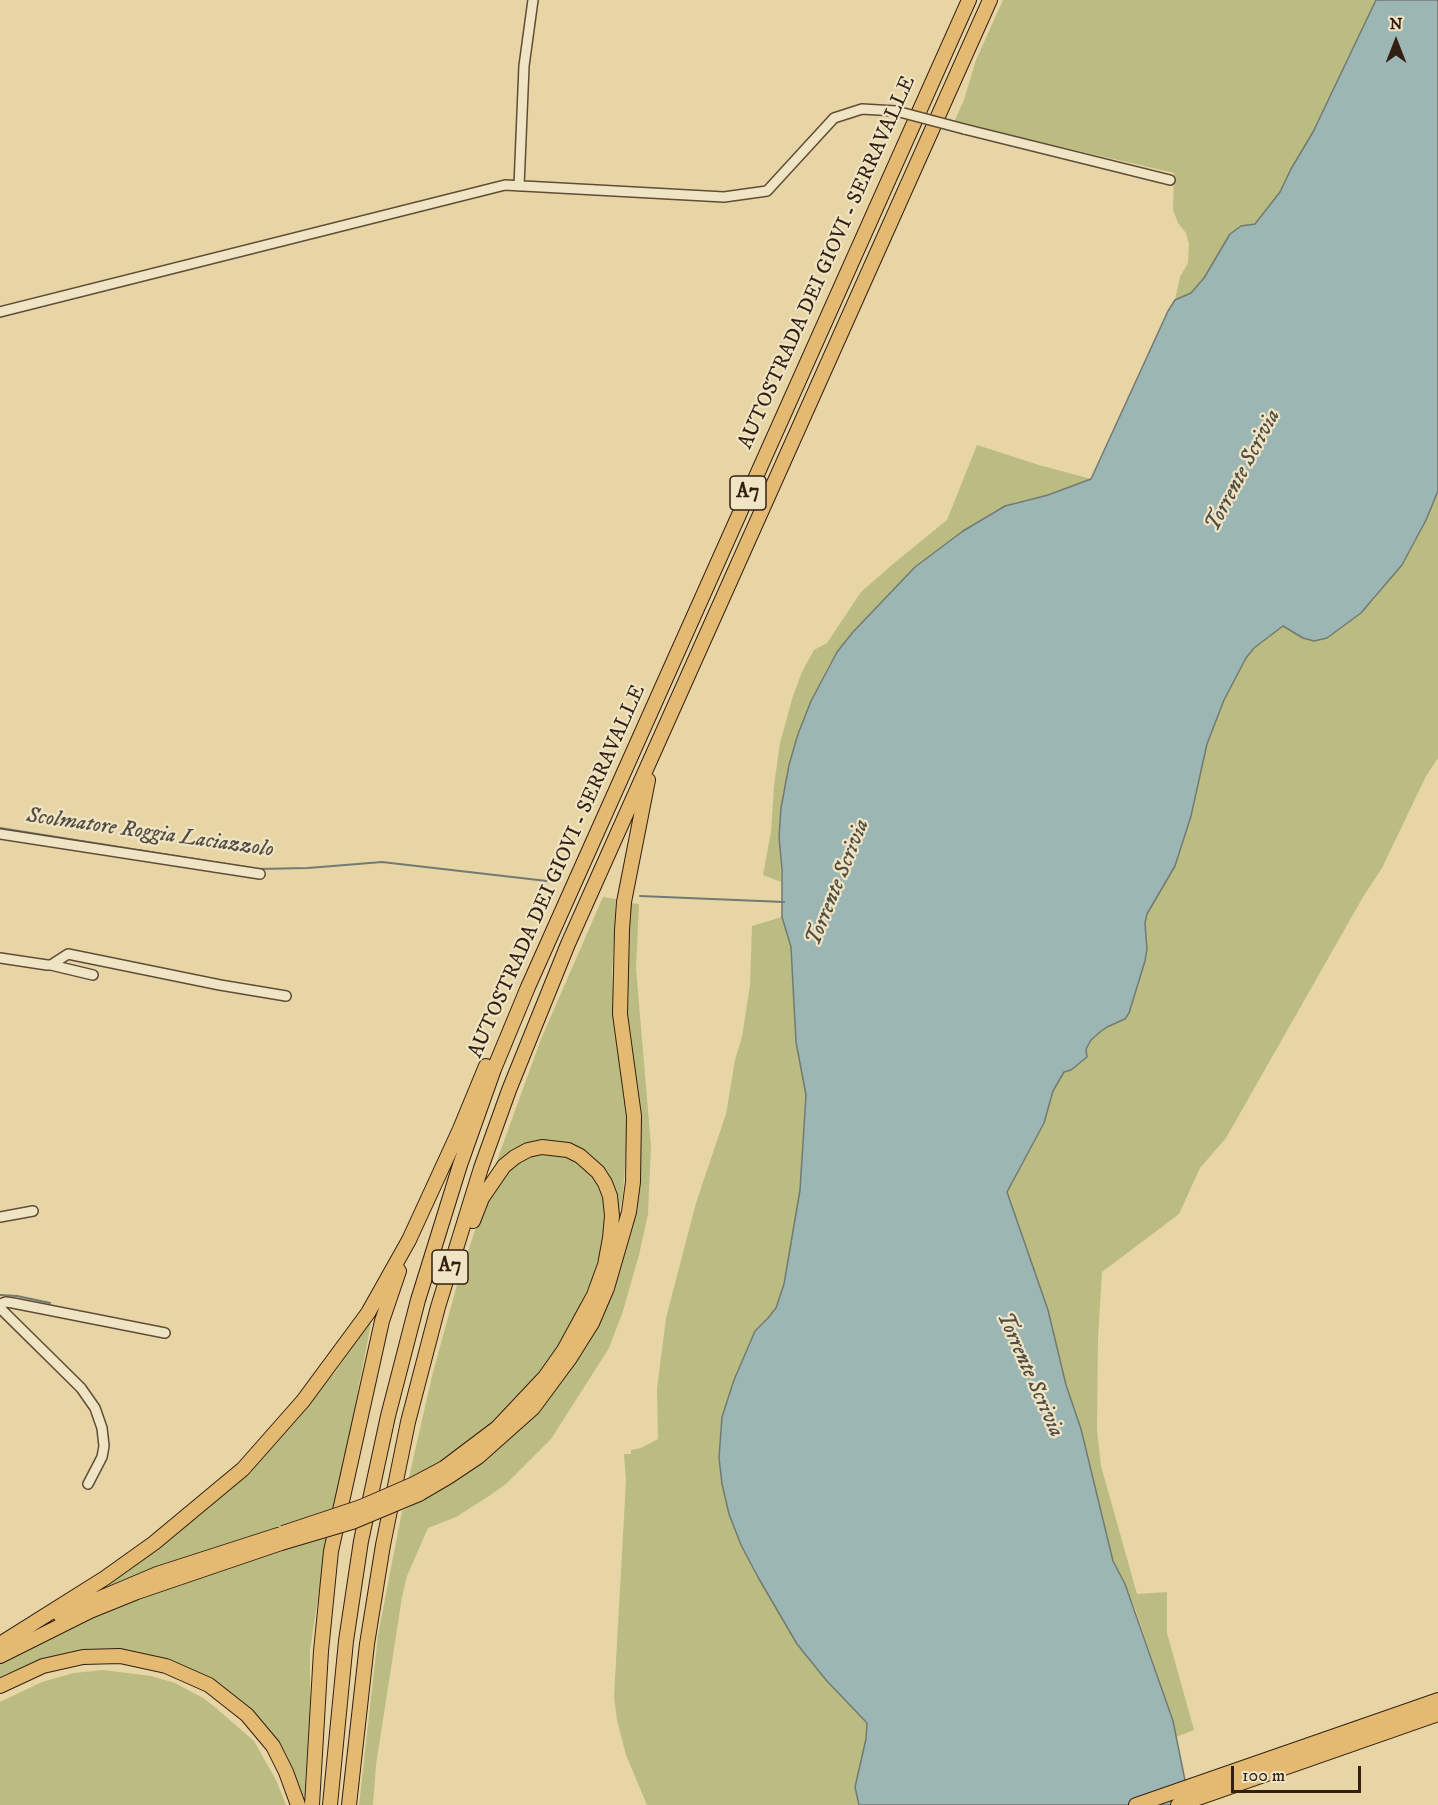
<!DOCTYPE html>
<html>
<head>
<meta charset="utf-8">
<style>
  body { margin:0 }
  #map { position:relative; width:1438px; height:1805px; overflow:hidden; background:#e7d5a5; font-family:"IM FELL DW Pica",serif }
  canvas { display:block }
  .north { position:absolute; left:1366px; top:12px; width:60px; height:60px; -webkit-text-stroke:4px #efe4c4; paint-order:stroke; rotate:0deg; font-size:16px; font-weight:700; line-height:24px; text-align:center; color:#331f12 }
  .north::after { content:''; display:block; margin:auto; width:21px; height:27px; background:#331f12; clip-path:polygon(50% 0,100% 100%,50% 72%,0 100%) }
  .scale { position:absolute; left:1231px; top:1766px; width:130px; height:27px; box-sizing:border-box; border:3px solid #331f12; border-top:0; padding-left:8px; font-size:18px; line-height:21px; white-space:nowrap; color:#331f12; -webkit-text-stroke:4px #efe4c4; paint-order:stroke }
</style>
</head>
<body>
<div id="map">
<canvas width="1438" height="1805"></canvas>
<div class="north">N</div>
<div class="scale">100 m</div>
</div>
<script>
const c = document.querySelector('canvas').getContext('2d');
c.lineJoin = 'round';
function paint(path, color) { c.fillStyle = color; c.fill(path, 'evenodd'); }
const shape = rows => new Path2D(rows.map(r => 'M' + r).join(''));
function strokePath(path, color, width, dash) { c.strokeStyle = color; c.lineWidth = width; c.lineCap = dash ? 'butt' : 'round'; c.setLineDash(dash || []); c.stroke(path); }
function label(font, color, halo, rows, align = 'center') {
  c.font = font + ' "IM FELL DW Pica",serif'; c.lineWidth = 4.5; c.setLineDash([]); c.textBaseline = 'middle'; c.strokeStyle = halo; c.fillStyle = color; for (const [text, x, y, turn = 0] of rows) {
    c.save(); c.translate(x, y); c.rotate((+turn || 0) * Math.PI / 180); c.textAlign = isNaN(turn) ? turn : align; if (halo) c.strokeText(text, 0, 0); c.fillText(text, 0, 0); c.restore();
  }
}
paint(shape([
  [1003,0,1376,0,1313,132,1291,169,1280,192,1255,224,1241,226,1230,234,1204,278,1191,293,1175,300,1180,277,1188,263,1189,244,1186,233,1178,223,1173,210,1174,173,954,122,964,100,976,60],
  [977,445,1039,465,1091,479,1048,495,1016,502,993,512,963,531,915,567,845,641,830,663,811,701,798,734,789,765,780,822,781,882,763,875,771,832,774,786,780,743,793,696,802,672,814,650,827,643,861,592,893,564,947,520],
  [1438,491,1438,758,1426,776,1382,868,1363,897,1226,1138,1200,1168,1179,1214,1102,1272,1098,1337,1097,1430,1101,1466,1137,1594,1167,1592,1167,1633,1194,1730,1176,1737,1173,1721,1137,1614,1125,1584,1113,1561,1081,1429,1066,1385,1048,1310,1007,1192,1044,1124,1053,1091,1064,1072,1071,1070,1075,1066,1091,1040,1100,1032,1107,1027,1125,1019,1129,1013,1145,961,1147,949,1145,923,1147,914,1175,866,1191,816,1207,744,1224,700,1246,658,1254,648,1283,625,1303,638,1327,638,1373,601,1409,553,1426,520],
  [603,897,616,899,612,973,614,1013,628,1125,623,1193,616,1233,598,1165,525,1144,510,1153,495,1166,541,1039],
  [631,903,639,904,636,968,651,1146,648,1214,639,1255,623,1311,609,1348,551,1439,506,1484,489,1496,456,1517,428,1528,407,1576,402,1597,376,1765,373,1805,359,1805,378,1635,402,1511,434,1494,494,1451,522,1425,629,1228,627,1021,625,982],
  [782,917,791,947,796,1042,806,1095,800,1190,784,1284,776,1308,768,1318,760,1325,749,1343,734,1380,722,1417,719,1458,722,1484,729,1514,741,1545,759,1579,797,1644,826,1680,867,1723,866,1739,855,1787,859,1805,647,1805,626,1755,617,1720,614,1697,626,1481,624,1454,631,1454,631,1450,641,1448,658,1439,657,1389,666,1318,696,1203,726,1114,735,1060,742,1037,750,985,752,926],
  [546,1152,571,1156,598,1181,604,1199,606,1221,603,1242,593,1277,577,1311,555,1351,531,1385,501,1416,469,1444,408,1482,432,1376,457,1285,483,1206,501,1179,512,1168,529,1157],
  [372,1318,335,1510,159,1567,93,1593,167,1540,217,1500,264,1455,336,1371],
  [330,1535,321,1577,310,1651,310,1702,304,1801,290,1768,236,1699,112,1652,0,1680,0,1663,102,1612,247,1560],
  [103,1670,151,1676,175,1683,203,1698,216,1708,254,1741,276,1780,286,1805,0,1805,0,1702,42,1682,74,1673]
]), '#bbbc82');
const water = shape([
  [1376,0,1438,0,1438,491,1426,520,1402,565,1361,613,1327,638,1314,641,1303,638,1283,626,1254,648,1246,658,1224,700,1207,744,1191,816,1175,866,1147,914,1145,923,1147,949,1145,961,1129,1013,1125,1019,1107,1027,1100,1032,1091,1040,1086,1049,1087,1057,1071,1070,1064,1072,1053,1091,1044,1123,1007,1192,1048,1310,1066,1385,1081,1429,1113,1561,1125,1584,1173,1721,1190,1805,859,1805,855,1787,866,1739,867,1723,826,1680,797,1644,759,1579,741,1545,729,1514,722,1484,719,1458,722,1417,734,1380,755,1331,768,1318,776,1308,784,1284,800,1190,806,1095,796,1042,791,947,782,917,782,870,779,837,781,808,789,765,798,734,811,701,837,652,853,632,915,567,963,531,1005,506,1048,495,1091,479,1168,311,1175,300,1191,293,1204,278,1230,234,1241,226,1255,224,1280,192,1291,169,1313,132,1376,0]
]);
paint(water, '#9cb6b3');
strokePath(water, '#727a73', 1.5);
strokePath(shape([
  [0,828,257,869,308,868,382,862,547,881],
  [640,896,784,902],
  [0,1295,17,1296,50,1303]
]), '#727a73', 2);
const minor = shape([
  [964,129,1170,180],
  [519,186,524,66,533,0],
  [0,312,505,185,724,197,767,191,834,118,862,109,896,111],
  [0,834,260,874],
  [0,958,47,965,51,965,68,954,220,985,286,996],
  [51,965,93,975],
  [0,1217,33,1211],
  [0,1304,6,1302,13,1303,165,1333],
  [0,1308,81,1388,95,1408,102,1428,104,1446,102,1457,88,1484]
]);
const highway = shape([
  [414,1484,444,1468,497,1428,545,1377,564,1350,594,1295,605,1265,610,1238,612,1216,610,1196,605,1183,598,1172,580,1156,568,1150,542,1147,528,1150,515,1157,504,1166,482,1198,473,1221],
  [419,1494,448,1477,478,1457,533,1408,570,1358,592,1323,607,1288,629,1212,633,1182,634,1116,620,1014,622,930,624,902,648,780],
  [60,1615,157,1574,278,1535],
  [0,1644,105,1578,154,1543,243,1469,303,1401,368,1313,409,1240,460,1129,486,1066],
  [0,1656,90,1611,137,1592,281,1543],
  [0,1686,43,1666,83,1657,120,1656,166,1666,209,1685,247,1715,273,1746,286,1772,298,1805],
  [312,1805,321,1651,331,1551,382,1321,399,1271],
  [330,1805,346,1641,361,1541,388,1416,418,1300,460,1165,494,1069,528,987,969,0],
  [349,1805,367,1644,383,1545,408,1422,438,1307,481,1168,509,1090,568,944,990,0],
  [1136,1805,1438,1700],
  [1178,1805,1438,1714]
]);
strokePath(minor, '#604c37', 12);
strokePath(highway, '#331f12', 16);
strokePath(minor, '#efe4c4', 9);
strokePath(highway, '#e4ba72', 14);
const minorBridge = shape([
  [896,111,964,129]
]);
const highwayBridge = shape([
  [283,1533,361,1507,414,1484],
  [281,1543,352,1522,419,1494]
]);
strokePath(minorBridge, '#604c37', 12, []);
strokePath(highwayBridge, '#331f12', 16, []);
strokePath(minorBridge, '#efe4c4', 9);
strokePath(highwayBridge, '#e4ba72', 14);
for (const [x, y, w] of [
  [748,493,36],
  [450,1267,36]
]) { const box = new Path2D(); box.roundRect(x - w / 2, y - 17, w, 34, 4.5); c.fillStyle = '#efe4c4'; c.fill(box); strokePath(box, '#331f12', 1.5); }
label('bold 20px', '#331f12', null, [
  ["A7",748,493],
  ["A7",450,1267]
]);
label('21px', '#331f12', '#efe4c4', [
  ["AUTOSTRADA DEI GIOVI - SERRAVALLE",828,263,-66],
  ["AUTOSTRADA DEI GIOVI - SERRAVALLE",558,872,-66]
]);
label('italic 22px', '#524c42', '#efe4c4', [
  ["Torrente Scrivia",1244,471,-62],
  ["Scolmatore Roggia Laciazzolo",150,834,8],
  ["Torrente Scrivia",839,883,-68],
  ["Torrente Scrivia",1029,1375,66]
]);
</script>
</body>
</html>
